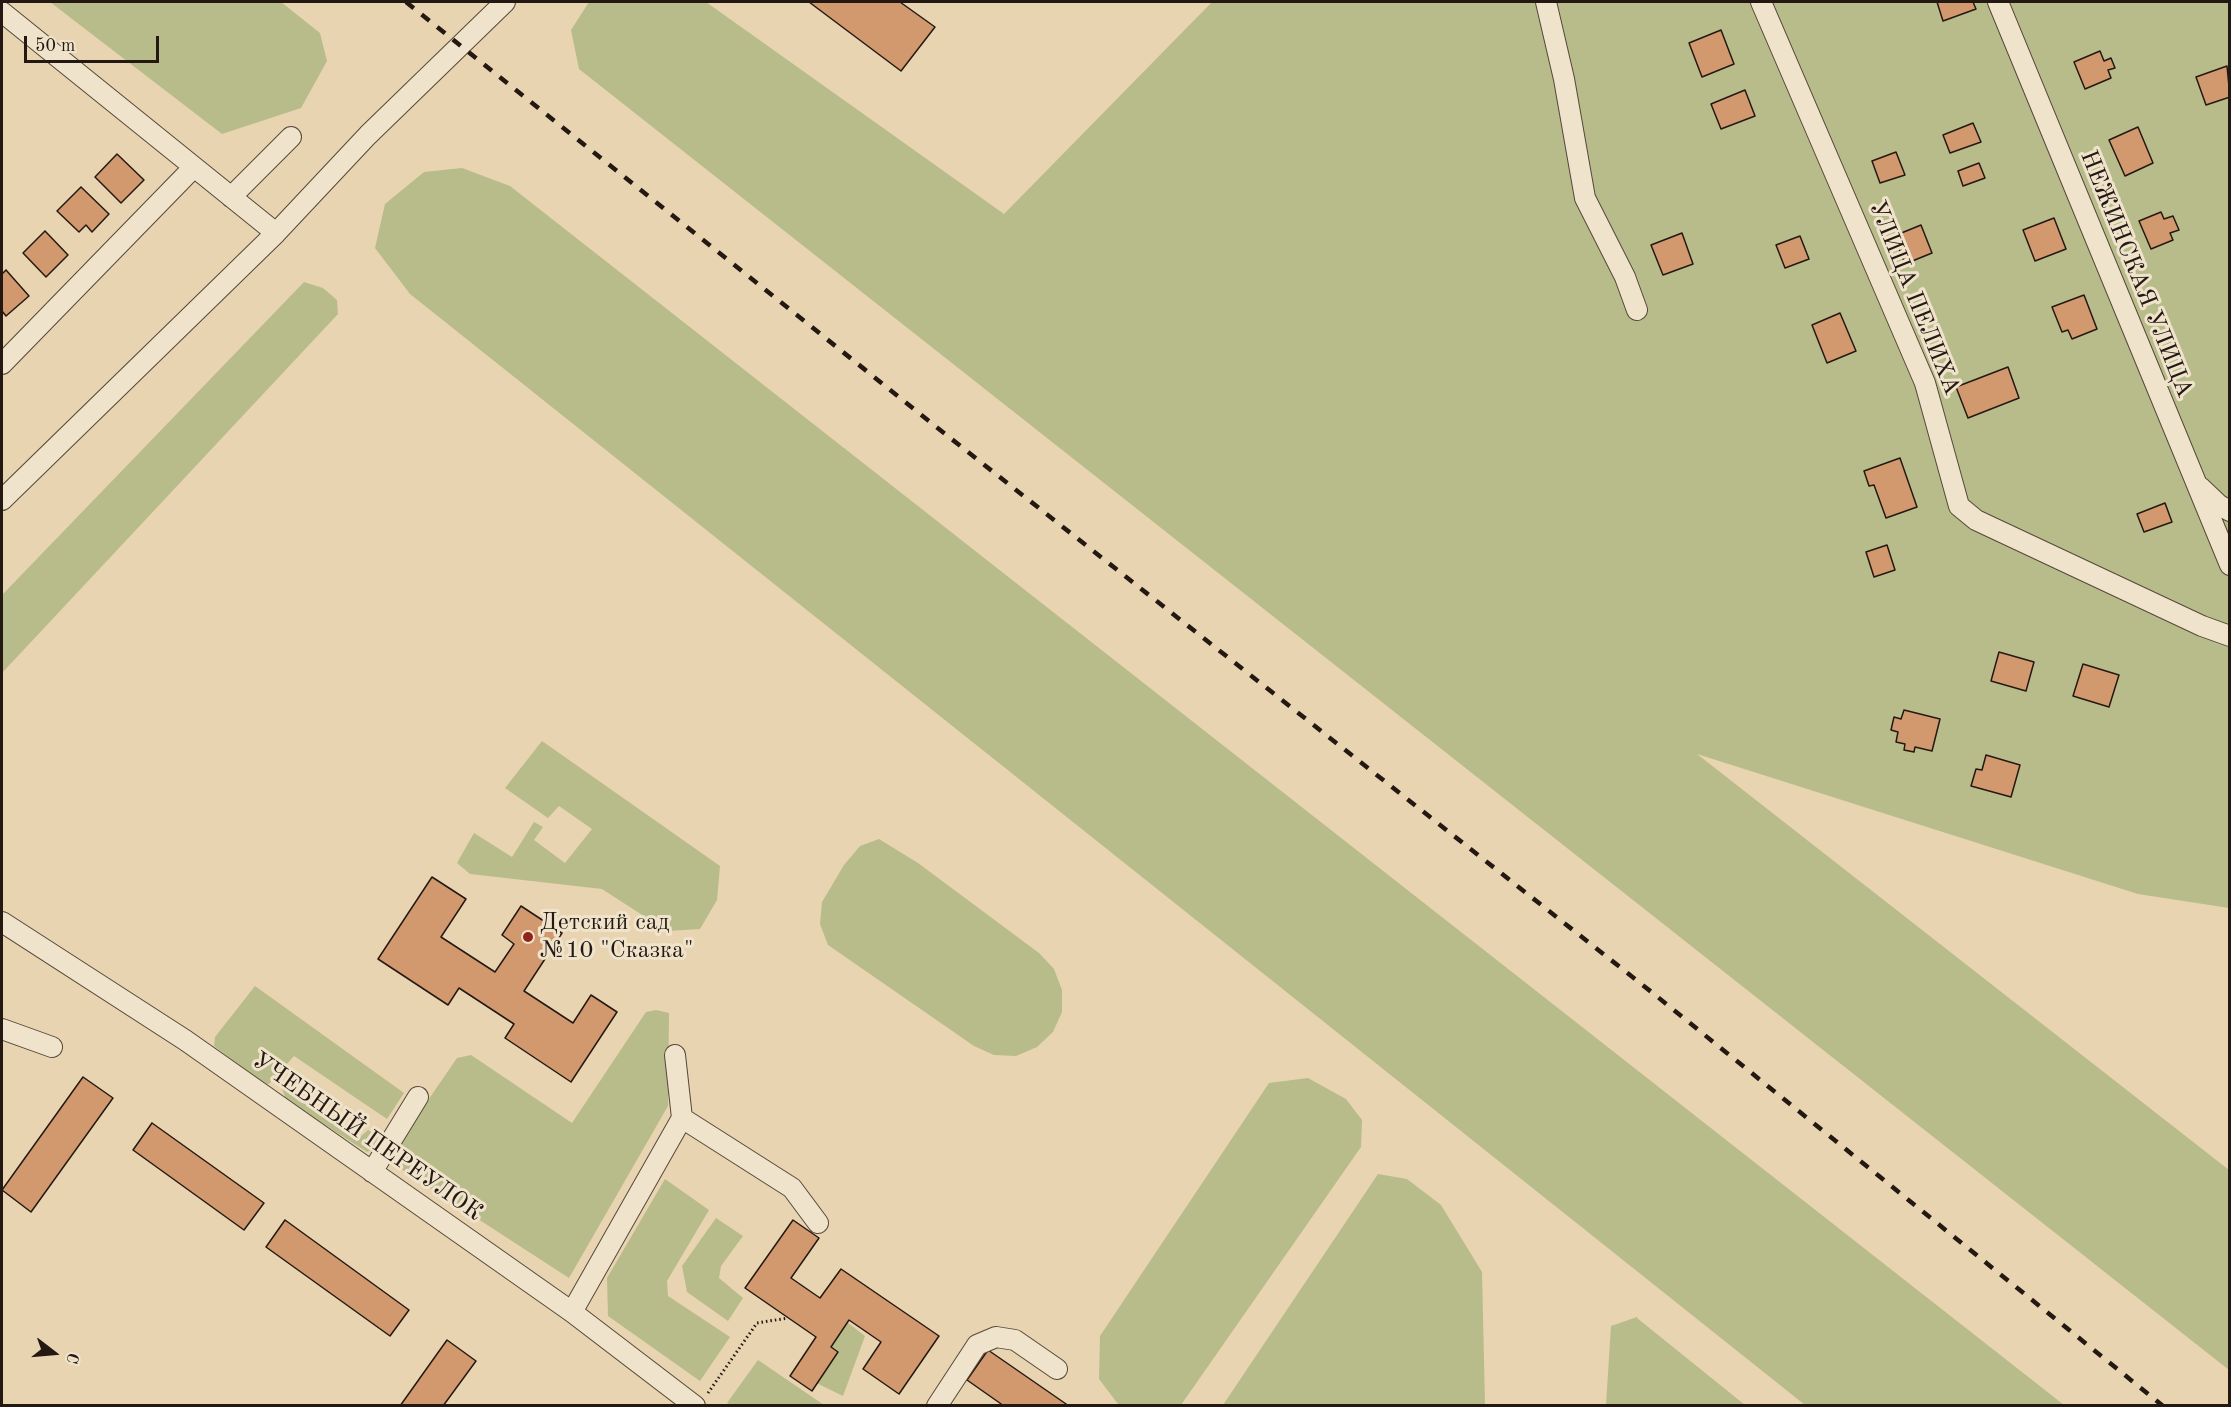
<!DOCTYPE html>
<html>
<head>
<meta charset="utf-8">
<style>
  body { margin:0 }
  #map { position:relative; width:2231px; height:1407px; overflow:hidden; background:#e8d4b0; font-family:"Old Standard TT",serif }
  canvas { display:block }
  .frame { position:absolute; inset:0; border:3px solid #241912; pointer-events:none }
  .north { position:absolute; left:24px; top:1323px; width:60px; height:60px; -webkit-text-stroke:4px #f0e3cc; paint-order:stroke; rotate:106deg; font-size:16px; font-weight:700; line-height:24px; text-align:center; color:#241912 }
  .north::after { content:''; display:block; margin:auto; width:21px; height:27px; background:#241912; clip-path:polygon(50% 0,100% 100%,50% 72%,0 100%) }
  .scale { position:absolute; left:24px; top:36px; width:135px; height:27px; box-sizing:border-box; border:3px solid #241912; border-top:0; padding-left:8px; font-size:18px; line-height:21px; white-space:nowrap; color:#241912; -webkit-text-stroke:4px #f0e3cc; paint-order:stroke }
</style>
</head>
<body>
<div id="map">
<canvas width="2231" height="1407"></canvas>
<div class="frame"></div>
<div class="north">С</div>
<div class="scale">50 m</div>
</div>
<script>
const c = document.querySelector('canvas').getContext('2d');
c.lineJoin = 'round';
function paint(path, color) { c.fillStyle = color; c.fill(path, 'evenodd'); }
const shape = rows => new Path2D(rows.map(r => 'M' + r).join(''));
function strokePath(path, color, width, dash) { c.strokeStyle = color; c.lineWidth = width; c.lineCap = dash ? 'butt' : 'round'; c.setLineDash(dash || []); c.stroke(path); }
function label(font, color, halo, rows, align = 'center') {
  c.font = font + ' "Old Standard TT",serif'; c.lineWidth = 6; c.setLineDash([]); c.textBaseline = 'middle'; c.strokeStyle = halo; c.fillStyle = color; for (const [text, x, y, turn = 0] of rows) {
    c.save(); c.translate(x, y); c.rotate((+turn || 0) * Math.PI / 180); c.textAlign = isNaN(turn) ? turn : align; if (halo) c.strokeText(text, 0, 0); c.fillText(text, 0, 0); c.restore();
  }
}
paint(shape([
  [50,2,281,2,320,33,327,61,301,108,222,134],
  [589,2,706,2,1004,214,1212,2,2229,2,2229,908,2138,894,1697,754,2229,1170,2229,1370,579,69,571,30],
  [462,168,510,186,2064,1405,1805,1405,410,294,375,248,385,204,424,172],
  [304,282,323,288,337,300,338,314,2,673,2,595],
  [542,741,720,866,717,900,700,929,667,931,602,889,470,874,457,863,474,833,512,857,534,822,543,827,534,840,565,863,592,829,559,806,548,818,505,788],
  [879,839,918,863,1039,953,1054,969,1062,990,1062,1012,1053,1032,1037,1047,1016,1056,994,1055,974,1046,828,945,820,924,822,902,844,865,860,846],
  [255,986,404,1093,387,1119,294,1056,269,1084,264,1084,214,1046,215,1037],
  [656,1010,669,1013,668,1106,569,1278,387,1160,457,1058,471,1055,572,1123,646,1012],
  [1308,1078,1346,1099,1362,1120,1361,1147,1181,1405,1118,1404,1099,1379,1100,1336,1269,1083],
  [291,1080,302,1083,302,1102,359,1138,368,1130,378,1136,375,1148,367,1152,286,1100,282,1088],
  [1378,1174,1407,1179,1441,1205,1482,1272,1485,1405,1223,1405],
  [665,1179,709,1210,667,1281,668,1296,730,1337,700,1381,608,1316,607,1278],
  [716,1218,743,1236,721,1266,719,1278,743,1298,728,1321,687,1292,682,1266],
  [840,1317,865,1336,843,1396,806,1378],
  [1637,1317,1637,1318,1745,1405,1606,1405,1611,1326],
  [758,1360,824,1405,732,1406,727,1403]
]), '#b8bc8a');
const building = shape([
  [809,2,900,2,935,27,901,71,809,2],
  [1937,2,1973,2,1976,9,1943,21,1937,2],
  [1721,30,1734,64,1702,77,1689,43,1721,30],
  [2100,51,2104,61,2111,58,2115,68,2108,70,2111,78,2085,89,2074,62,2100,51],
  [2227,66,2230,97,2206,105,2196,77,2227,66],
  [1745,90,1755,116,1721,129,1711,104,1745,90],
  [1973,123,1981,142,1950,153,1943,135,1973,123],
  [2138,127,2153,163,2125,176,2109,140,2138,127],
  [1896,152,1905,175,1880,183,1872,161,1896,152],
  [117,154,144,180,121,203,95,177,117,154],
  [1979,163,1985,178,1963,186,1958,171,1979,163],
  [81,187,109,214,92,232,86,225,79,232,57,211,81,187],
  [2161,212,2164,219,2173,216,2179,230,2170,233,2173,240,2151,249,2139,221,2161,212],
  [2054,218,2066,249,2035,261,2023,230,2054,218],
  [1921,225,1932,253,1905,264,1894,236,1921,225],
  [45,231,68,255,46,277,23,253,45,231],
  [1682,233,1693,264,1663,275,1651,245,1682,233],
  [1800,236,1809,259,1785,268,1776,245,1800,236],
  [6,270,29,296,6,316,2,311,2,274,6,270],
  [2084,295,2097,329,2072,339,2068,330,2062,332,2052,307,2084,295],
  [1840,313,1856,351,1827,363,1812,325,1840,313],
  [2008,367,2019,398,1968,418,1956,387,2008,367],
  [1900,458,1917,507,1886,518,1874,485,1869,486,1864,471,1900,458],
  [2165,503,2172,522,2144,532,2137,514,2165,503],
  [1887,545,1895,570,1874,577,1866,552,1887,545],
  [1999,652,2034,662,2026,691,1991,681,1999,652],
  [2083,664,2119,675,2109,707,2073,696,2083,664],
  [1904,710,1940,719,1932,751,1915,747,1914,752,1904,750,1905,744,1896,742,1898,732,1891,730,1894,717,1901,719,1904,710],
  [1986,755,2020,765,2011,797,1971,786,1976,769,1982,770,1986,755],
  [432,877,466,899,441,937,495,972,514,944,502,935,521,906,562,933,524,991,573,1023,591,995,617,1012,571,1082,505,1038,514,1024,459,988,448,1005,378,959,432,877],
  [83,1077,113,1098,31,1212,2,1190,83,1077],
  [152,1123,264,1203,244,1230,133,1150,152,1123],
  [285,1220,409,1310,390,1336,266,1247,285,1220],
  [793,1220,819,1238,791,1278,820,1298,841,1269,939,1336,899,1394,863,1369,881,1342,849,1320,831,1347,838,1352,812,1391,790,1376,816,1337,745,1288,793,1220],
  [447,1340,476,1361,443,1406,400,1406,447,1340],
  [988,1350,1069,1406,1004,1406,967,1380,988,1350]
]);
paint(building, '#d2996f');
strokePath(building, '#241912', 1.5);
const minor = shape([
  [1546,2,1564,79,1585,198,1625,277,1637,310],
  [1761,2,1925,383,1959,506,1976,520,2202,626,2230,636],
  [1998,2,2230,565],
  [2,12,276,233],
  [231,197,291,137],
  [2,364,194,167],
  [2200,487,2219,505,2230,511],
  [2,500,276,233,368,135,505,2],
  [2,922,185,1040,572,1312,695,1406],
  [2,1029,52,1047],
  [675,1055,682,1118],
  [372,1172,418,1097],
  [572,1312,682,1118,792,1188,818,1223],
  [937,1406,977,1345,996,1337,1015,1340,1057,1369]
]);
strokePath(minor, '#55483a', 22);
strokePath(shape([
  [708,1393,757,1323,788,1318]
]), '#241912', 3, [1.5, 3]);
strokePath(minor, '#f0e3cc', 20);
strokePath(shape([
  [406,2,949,437,1654,994,2163,1406]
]), '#241912', 4.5, [10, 10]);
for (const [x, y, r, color] of [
  [528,937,6,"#8f2418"]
]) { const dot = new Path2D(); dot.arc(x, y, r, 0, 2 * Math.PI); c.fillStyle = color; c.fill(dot); strokePath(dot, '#f0e3cc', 2); }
label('24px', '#241912', '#f0e3cc', [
  ["НЕЖИНСКАЯ УЛИЦА",2136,274,68],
  ["УЛИЦА ПЕЛИХА",1914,298,68],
  ["УЧЕБНЫЙ ПЕРЕУЛОК",367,1137,35]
]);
label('24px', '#241912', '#f0e3cc', [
  ["Детский сад",540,923],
  ["№10 \"Сказка\"",540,951]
], 'left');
</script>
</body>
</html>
